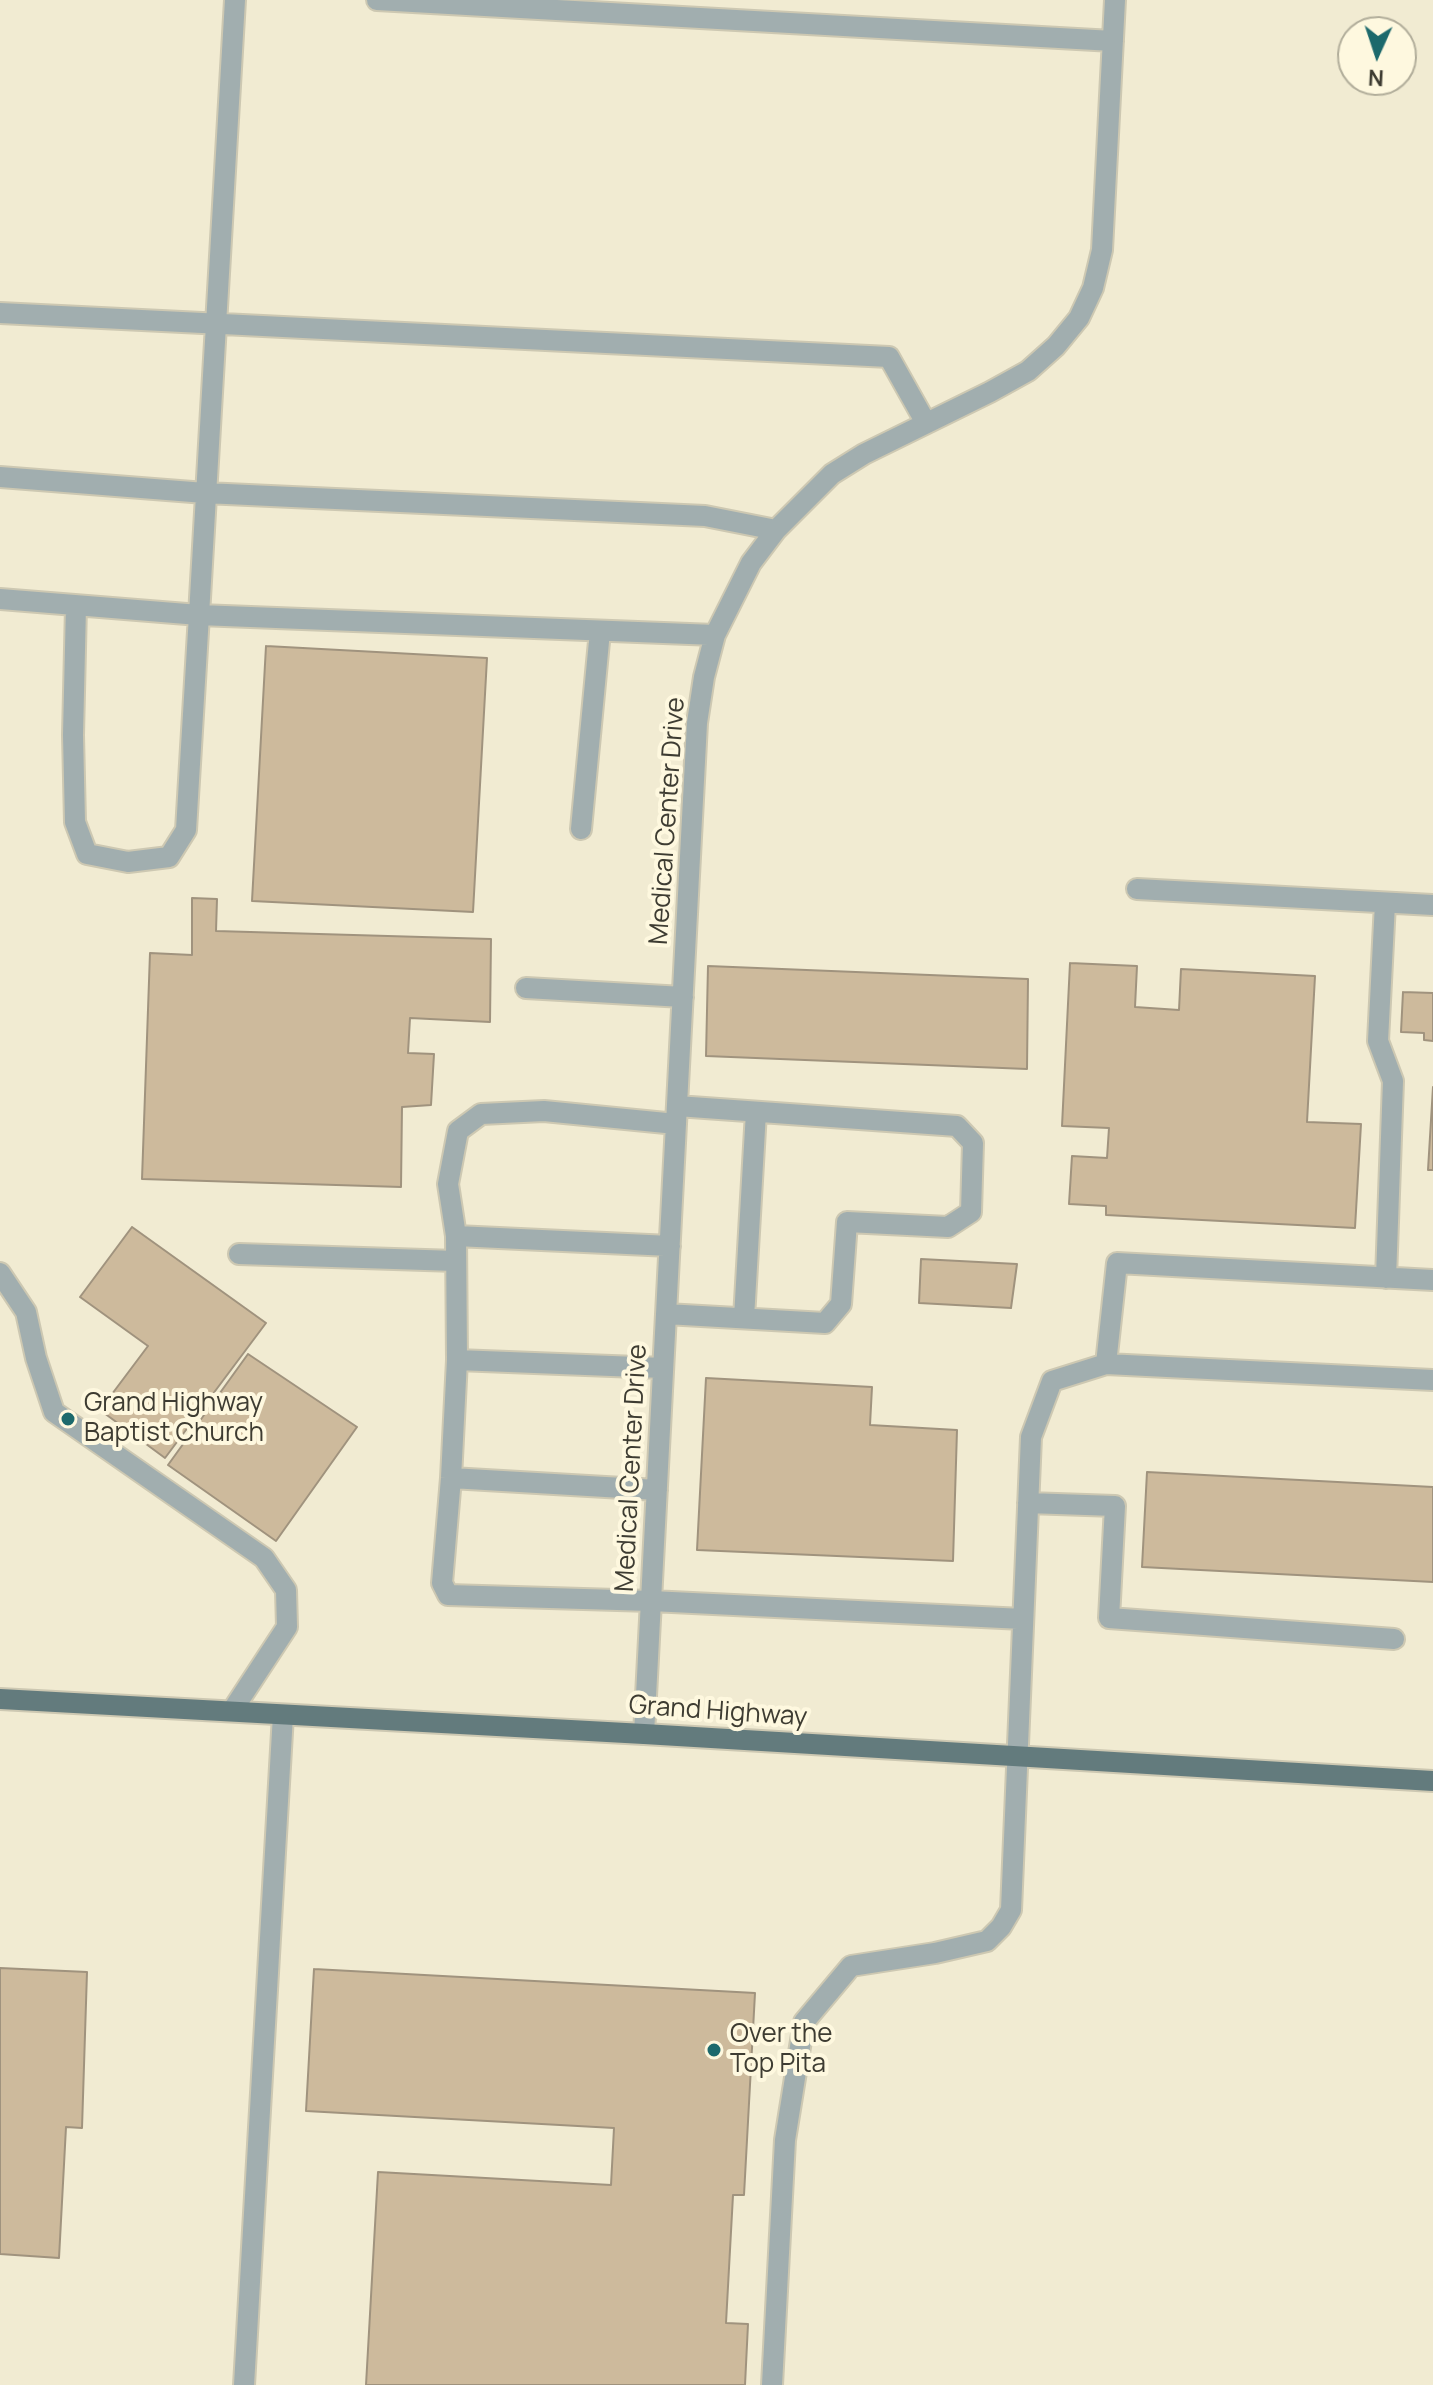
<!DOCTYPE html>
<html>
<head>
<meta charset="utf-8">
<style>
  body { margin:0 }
  #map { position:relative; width:1433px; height:2385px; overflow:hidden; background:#f1ebd2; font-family:Manrope,sans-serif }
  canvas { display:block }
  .north { position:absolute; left:1337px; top:16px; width:80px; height:80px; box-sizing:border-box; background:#fef8df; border:2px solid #b1ad9a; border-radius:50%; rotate:183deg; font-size:22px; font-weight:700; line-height:32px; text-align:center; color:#3e3c32 }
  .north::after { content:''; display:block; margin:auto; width:28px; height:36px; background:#1c696c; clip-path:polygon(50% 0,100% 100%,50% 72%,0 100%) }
</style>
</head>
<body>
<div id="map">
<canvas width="1433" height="2385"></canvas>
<div class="north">N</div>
</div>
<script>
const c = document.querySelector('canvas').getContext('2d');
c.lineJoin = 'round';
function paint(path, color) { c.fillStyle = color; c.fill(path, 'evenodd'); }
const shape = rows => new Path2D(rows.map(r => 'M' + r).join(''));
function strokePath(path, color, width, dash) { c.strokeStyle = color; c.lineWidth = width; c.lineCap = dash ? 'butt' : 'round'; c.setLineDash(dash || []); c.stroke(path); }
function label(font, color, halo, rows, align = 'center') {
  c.font = font + ' Manrope,sans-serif'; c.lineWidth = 8; c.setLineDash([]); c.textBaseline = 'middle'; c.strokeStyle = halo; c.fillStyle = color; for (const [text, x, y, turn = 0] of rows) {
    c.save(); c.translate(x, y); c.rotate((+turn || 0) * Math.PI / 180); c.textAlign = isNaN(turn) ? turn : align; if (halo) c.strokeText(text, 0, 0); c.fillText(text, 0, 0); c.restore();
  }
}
const building = shape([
  [266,646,487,658,473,912,252,901,266,646],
  [192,898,217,899,216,931,491,939,490,1022,410,1018,408,1053,434,1054,431,1105,402,1107,401,1187,142,1179,150,953,192,955,192,898],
  [1070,963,1137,966,1135,1007,1179,1010,1181,969,1315,976,1307,1122,1361,1124,1355,1228,1106,1215,1106,1206,1069,1204,1072,1156,1107,1158,1109,1128,1062,1126,1070,963],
  [708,966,1028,979,1027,1069,706,1056,708,966],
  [1403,992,1433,993,1433,1041,1424,1040,1424,1033,1401,1032,1403,992],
  [1433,1087,1433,1170,1428,1170,1433,1087],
  [132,1227,266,1323,165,1458,100,1410,148,1346,80,1297,132,1227],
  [921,1259,1017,1264,1011,1308,919,1303,921,1259],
  [248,1354,357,1427,276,1541,168,1465,248,1354],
  [706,1378,872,1387,870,1425,957,1430,953,1561,697,1550,706,1378],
  [1147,1472,1433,1487,1433,1582,1142,1567,1147,1472],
  [0,1968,87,1972,82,2128,66,2127,59,2258,0,2254,0,1968],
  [314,1969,755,1993,744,2195,733,2195,726,2323,748,2324,745,2385,366,2385,378,2172,611,2185,614,2128,306,2111,314,1969]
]);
paint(building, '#cdba9c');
strokePath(building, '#a0937e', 2);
const minor = shape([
  [235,0,199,615,715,635],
  [377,0,1113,41],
  [0,313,889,357,926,423],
  [0,477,205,493,705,516,776,530],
  [0,599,199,615,186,830,169,857,128,862,87,854,75,822,73,735,76,606],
  [581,829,600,631],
  [1137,889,1433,905],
  [1385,903,1378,1041,1393,1081,1386,1278],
  [526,988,683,997],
  [676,1124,544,1111,481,1114,458,1131,448,1184,456,1236,457,1360,451,1478,442,1583,448,1595,651,1601,1023,1619],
  [456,1236,670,1246],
  [239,1254,456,1261],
  [0,1273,26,1312,36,1358,54,1412,264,1558,286,1590,287,1627,232,1711],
  [666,1314,825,1323,841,1304,847,1222,948,1227,971,1212,973,1143,957,1126,677,1106],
  [744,1318,756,1112],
  [457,1360,663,1368],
  [1106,1364,1117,1263,1433,1280],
  [451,1478,657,1490],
  [1028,1503,1115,1506,1109,1618,1394,1639],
  [644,1734,697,723,704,677,715,635,751,563,776,530,832,474,864,454,990,392,1028,371,1056,346,1079,318,1093,288,1102,250,1115,0],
  [244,2385,283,1715],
  [772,2385,785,2140,804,2022,851,1966,935,1953,987,1941,1001,1927,1011,1910,1031,1437,1052,1381,1106,1364,1433,1380]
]);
const major = shape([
  [0,1699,644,1734,1433,1781]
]);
strokePath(minor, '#cdc8b2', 24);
strokePath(major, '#cdc8b2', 24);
strokePath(minor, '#a1aeaf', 20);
strokePath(major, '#637b7d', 20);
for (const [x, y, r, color] of [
  [68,1419,8,"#1c696c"],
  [714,2050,8,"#1c696c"]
]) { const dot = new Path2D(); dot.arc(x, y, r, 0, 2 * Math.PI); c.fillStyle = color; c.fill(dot); strokePath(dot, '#fef8df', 3); }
label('26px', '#3e3c32', '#fef8df', [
  ["Medical Center Drive",668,821,-86],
  ["Medical Center Drive",632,1468,-87],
  ["Grand Highway",718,1712,4]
]);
label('26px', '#3e3c32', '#fef8df', [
  ["Grand Highway",84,1404],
  ["Baptist Church",84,1434],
  ["Over the",730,2035],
  ["Top Pita",730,2065]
], 'left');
</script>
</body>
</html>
